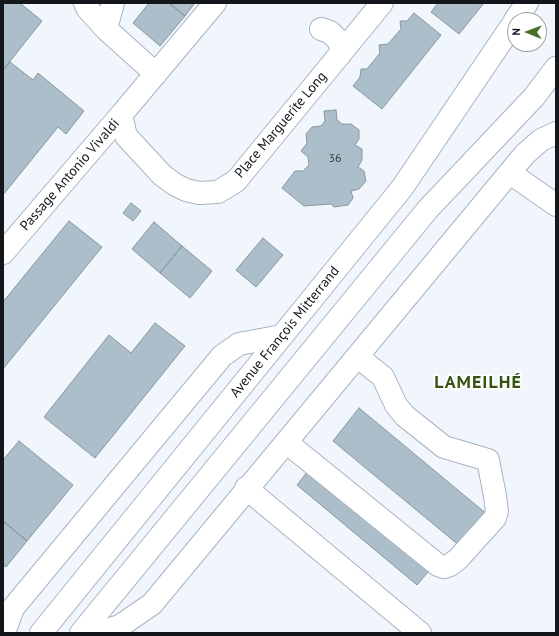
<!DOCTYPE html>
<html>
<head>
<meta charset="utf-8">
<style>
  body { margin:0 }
  #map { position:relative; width:559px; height:636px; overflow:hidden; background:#f1f6fc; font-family:"PT Sans",sans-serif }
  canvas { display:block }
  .frame { position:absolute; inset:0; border:4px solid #13171c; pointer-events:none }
  .north { position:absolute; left:507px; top:12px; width:40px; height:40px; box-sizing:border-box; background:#fff; border:1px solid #a1a2a4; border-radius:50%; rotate:271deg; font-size:11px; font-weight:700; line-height:16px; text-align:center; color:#13171c }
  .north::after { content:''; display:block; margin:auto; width:14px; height:18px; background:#4a6e27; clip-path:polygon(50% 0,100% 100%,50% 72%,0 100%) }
</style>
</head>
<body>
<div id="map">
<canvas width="559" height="636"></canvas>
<div class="frame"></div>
<div class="north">N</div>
</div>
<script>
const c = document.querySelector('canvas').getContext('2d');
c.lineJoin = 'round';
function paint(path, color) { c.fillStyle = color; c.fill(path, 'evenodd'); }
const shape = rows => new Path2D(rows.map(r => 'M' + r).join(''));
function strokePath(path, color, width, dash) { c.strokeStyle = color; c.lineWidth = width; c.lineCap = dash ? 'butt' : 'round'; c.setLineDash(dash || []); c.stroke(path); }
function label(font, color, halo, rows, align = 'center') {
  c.font = font + ' "PT Sans",sans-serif'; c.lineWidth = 3.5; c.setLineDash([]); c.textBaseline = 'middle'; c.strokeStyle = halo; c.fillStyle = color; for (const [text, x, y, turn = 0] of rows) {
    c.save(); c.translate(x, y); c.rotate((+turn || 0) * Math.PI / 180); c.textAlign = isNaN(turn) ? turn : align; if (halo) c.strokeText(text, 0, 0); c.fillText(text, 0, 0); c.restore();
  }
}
const building = shape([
  [3,3,20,3,42,21,3,70,3,3],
  [149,3,169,3,185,16,160,46,133,23,149,3],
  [169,3,195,3,185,16,169,3],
  [438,3,484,3,459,34,431,12,438,3],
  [414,13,441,35,382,109,353,86,360,77,361,69,367,69,380,53,379,45,388,44,401,29,400,21,407,21,414,13],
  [10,62,33,80,38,73,84,111,66,134,58,127,3,195,3,70,10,62],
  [336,110,337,120,342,124,351,124,359,130,359,139,355,145,362,149,362,160,358,167,364,171,366,181,359,189,351,191,353,198,348,205,334,207,331,204,304,206,282,188,295,171,303,171,309,165,308,157,301,151,307,143,306,134,312,127,321,126,325,121,324,111,336,110],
  [131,203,141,211,133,221,123,213,131,203],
  [69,221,102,247,3,369,3,302,69,221],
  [154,222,182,246,160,273,132,249,154,222],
  [263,238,283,255,256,287,236,270,263,238],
  [182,246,212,271,190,298,160,273,182,246],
  [155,323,185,346,95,458,44,417,109,335,131,353,155,323],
  [359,408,488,515,461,547,333,441,359,408],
  [19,441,73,485,27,541,3,521,3,460,19,441],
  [308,471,428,572,417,585,297,485,308,471],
  [3,521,27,541,6,567,3,565,3,521]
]);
paint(building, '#acbec9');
strokePath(building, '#8697a1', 1);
const minor = shape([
  [85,3,87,8,106,29,156,74],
  [215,3,121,115,126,136,162,175,174,184,186,190,199,193,218,192,236,181,382,3],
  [515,20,527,3],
  [106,29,113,3],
  [321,29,330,32,338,40,341,47,340,55],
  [510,173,556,205],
  [3,253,121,115],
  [286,442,438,565,444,567,450,565,458,559,495,518,497,511,495,496,488,460,444,447,405,416,396,405,383,377,358,357],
  [246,488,420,633],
  [4,633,13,608,222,356,239,344,282,336],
  [41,633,402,188,515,21],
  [81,633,428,209,534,97,556,68],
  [97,633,120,626,152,604,525,154,541,140,556,133]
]);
strokePath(minor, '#a9b3c2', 24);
strokePath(minor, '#fff', 22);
label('12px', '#394147', null, [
  ["36",335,159]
]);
label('14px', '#13171c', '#fff', [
  ["Place Marguerite Long",281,125,-50],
  ["Passage Antonio Vivaldi",70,175,-49],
  ["Avenue François Mitterrand",285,332,-51]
]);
c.letterSpacing = '1px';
label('bold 18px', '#345412', '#fff', [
  ["LAMEILHÉ",478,383]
]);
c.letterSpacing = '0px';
</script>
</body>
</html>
